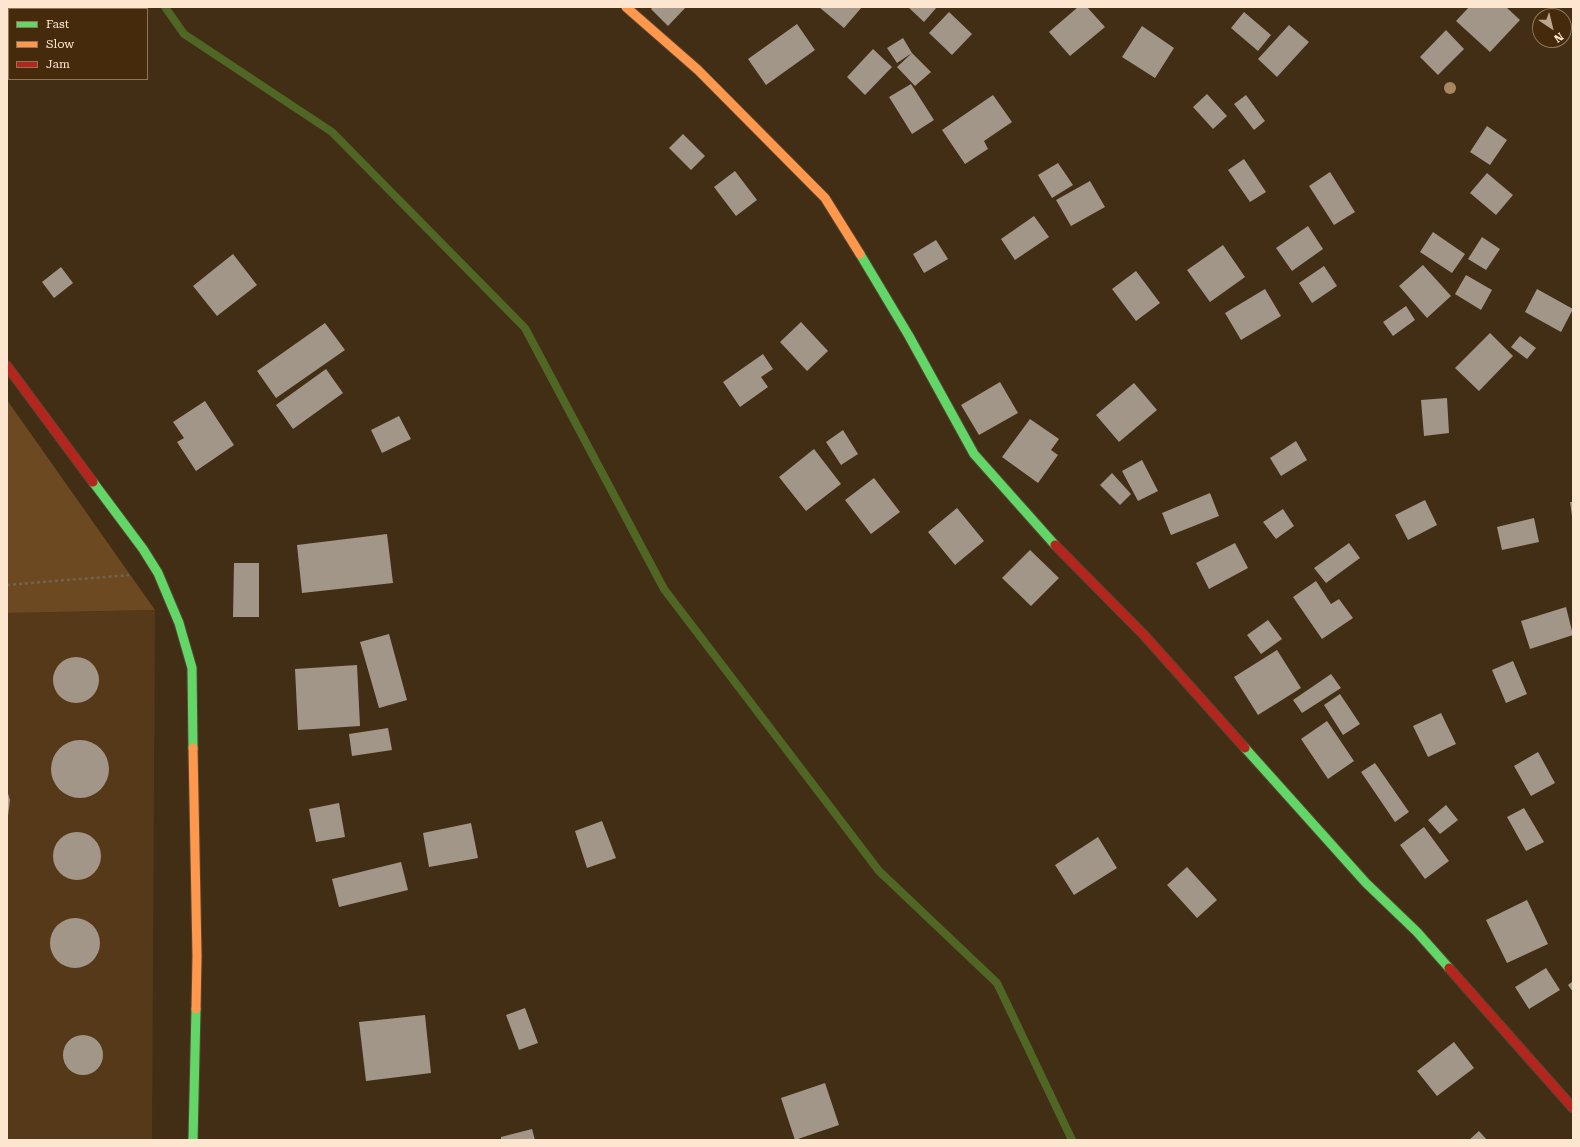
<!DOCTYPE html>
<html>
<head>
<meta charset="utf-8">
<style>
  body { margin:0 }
  #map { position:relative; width:1580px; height:1147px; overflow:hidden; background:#422e14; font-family:"Roboto Serif",serif }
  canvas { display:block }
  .frame { position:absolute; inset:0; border:8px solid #fce6cf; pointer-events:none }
  .legend { position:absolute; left:8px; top:8px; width:140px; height:72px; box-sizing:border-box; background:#452b0b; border:1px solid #8e7659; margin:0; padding:5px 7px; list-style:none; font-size:12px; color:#fce6cf }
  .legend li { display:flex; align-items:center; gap:8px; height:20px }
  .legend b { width:20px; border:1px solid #8e7659 }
  .north { position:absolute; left:1532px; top:8px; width:40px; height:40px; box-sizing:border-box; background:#452b0b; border:1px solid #8e7659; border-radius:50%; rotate:145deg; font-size:11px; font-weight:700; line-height:16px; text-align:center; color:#fce6cf }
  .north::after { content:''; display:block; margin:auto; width:14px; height:18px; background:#bba68e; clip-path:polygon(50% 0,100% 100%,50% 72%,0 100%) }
</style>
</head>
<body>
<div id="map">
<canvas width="1580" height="1147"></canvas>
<div class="frame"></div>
<ul class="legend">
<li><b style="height:5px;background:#63d668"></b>Fast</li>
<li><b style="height:5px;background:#ff974d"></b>Slow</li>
<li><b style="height:5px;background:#b3261e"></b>Jam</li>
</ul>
<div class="north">N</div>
</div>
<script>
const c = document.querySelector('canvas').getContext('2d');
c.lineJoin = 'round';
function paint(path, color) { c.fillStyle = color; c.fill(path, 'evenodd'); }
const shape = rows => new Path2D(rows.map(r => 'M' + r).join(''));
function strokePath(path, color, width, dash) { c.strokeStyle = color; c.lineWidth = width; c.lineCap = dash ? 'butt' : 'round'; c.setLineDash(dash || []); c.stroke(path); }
paint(shape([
  [155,610,152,1140,7,1140,7,613]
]), '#563918');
paint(shape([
  [7,400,155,610,7,613]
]), '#6c4921');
strokePath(shape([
  [165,7,184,34,332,132,525,328,664,589,879,871,997,983,1072,1140]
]), '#4f6624', 8);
paint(shape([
  [653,7,686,7,668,26,651,9],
  [819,7,862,7,844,28],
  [908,7,937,7,924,22],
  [1078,7,1087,7,1105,27,1070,56,1049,32],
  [1469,7,1506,7,1520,20,1490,52,1456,21],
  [949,12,972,34,952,55,929,33],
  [1244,12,1271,35,1258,51,1231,28],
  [797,24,815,50,766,85,748,59],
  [1289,25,1309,42,1277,77,1258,59],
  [1142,26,1174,48,1155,78,1122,57],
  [1446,30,1464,49,1438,75,1420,57],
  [903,38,912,53,897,63,887,48],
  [873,49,892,67,865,95,847,77],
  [912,53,931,72,915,86,897,67],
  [911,84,934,120,912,134,889,97],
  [1207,94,1227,116,1213,129,1193,107],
  [993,95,1012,122,984,141,988,149,965,164,942,130],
  [1246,95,1265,121,1254,130,1234,104],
  [1487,126,1507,140,1490,165,1470,152],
  [683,134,705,156,691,170,669,148],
  [1244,159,1266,192,1250,202,1228,170],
  [1058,163,1073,185,1052,198,1038,175],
  [735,171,757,200,736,216,714,187],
  [1330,172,1355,212,1334,225,1309,186],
  [1487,173,1513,195,1496,215,1470,193],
  [1090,181,1105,207,1071,226,1056,200],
  [1034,216,1049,237,1015,260,1001,239],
  [1308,226,1323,249,1292,271,1276,248],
  [1433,232,1465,254,1452,273,1420,252],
  [1482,237,1500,249,1486,270,1468,259],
  [936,240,948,259,924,273,913,254],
  [1223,245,1245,277,1210,302,1187,270],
  [233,254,257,285,217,316,193,286],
  [1423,265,1451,296,1427,318,1399,286],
  [1324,266,1337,286,1312,303,1299,283],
  [61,267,73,283,54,298,42,282],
  [1136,271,1160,303,1136,321,1112,289],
  [1466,275,1492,290,1481,310,1455,294],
  [1265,289,1281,316,1241,340,1225,313],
  [1537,289,1573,309,1561,332,1525,312],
  [1406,306,1415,320,1393,336,1383,322],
  [801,322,828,351,807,371,780,342],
  [325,323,345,350,276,398,257,371],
  [1490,333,1513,356,1479,391,1455,368],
  [1520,336,1536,348,1527,359,1511,347],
  [763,354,773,369,761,377,768,387,740,407,723,382],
  [326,369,343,393,293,429,276,405],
  [1000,382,1018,413,979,435,961,405],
  [1134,383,1157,410,1119,442,1096,415],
  [1447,398,1449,433,1424,436,1421,400],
  [205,401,234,445,196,471,177,442,184,438,173,422],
  [399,416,411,439,382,453,371,430],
  [1030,419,1059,439,1051,450,1058,455,1038,483,1002,457],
  [843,430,858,454,841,465,826,442],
  [1296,441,1307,460,1281,476,1270,458],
  [814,449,841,484,806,511,779,477],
  [1142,460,1158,491,1138,501,1122,471],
  [1112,473,1131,494,1120,505,1100,485],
  [874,478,900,512,871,534,845,500],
  [1210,493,1219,516,1171,535,1162,513],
  [1425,500,1437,525,1408,540,1395,515],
  [1570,502,1573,502,1573,516,1572,516],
  [957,508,984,541,955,565,928,532],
  [1283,509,1294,526,1276,539,1263,522],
  [1534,518,1539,542,1502,550,1497,527],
  [387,534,393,583,302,593,297,545],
  [1235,543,1248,568,1209,589,1196,563],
  [1349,543,1360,558,1326,583,1314,568],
  [1030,550,1059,578,1031,606,1002,578],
  [234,563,259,563,259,617,233,617],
  [1316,581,1331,604,1339,599,1353,618,1322,639,1293,597],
  [1566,607,1573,635,1530,649,1521,621],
  [1268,620,1282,639,1261,654,1247,635],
  [389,634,407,700,379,708,360,642],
  [1277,650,1301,688,1258,715,1234,677],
  '53 680a23 23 0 1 1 46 0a23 23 0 1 1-46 0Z',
  [1513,661,1527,694,1506,703,1492,670],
  [357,665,360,726,298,730,295,669],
  [1331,674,1341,688,1302,713,1293,700],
  [1340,694,1360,724,1343,735,1324,705],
  [1441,713,1456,744,1428,757,1413,726],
  [1327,721,1354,761,1328,779,1301,739],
  [388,728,392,750,352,756,349,734],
  '51 769a29 29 0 1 1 58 0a29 29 0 1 1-58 0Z',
  [1538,752,1555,783,1531,796,1514,766],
  [1375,763,1409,812,1395,822,1361,772],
  [7,790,10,800,8,816,7,816],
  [339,803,345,837,316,842,309,809],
  [1446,805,1458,820,1440,834,1428,820],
  [1524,808,1544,842,1526,851,1507,817],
  [602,821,616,858,587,868,575,831],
  [471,823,478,858,429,867,423,833],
  [1424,827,1449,861,1425,879,1400,845],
  '53 856a24 24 0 1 1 48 0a24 24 0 1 1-48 0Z',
  [1098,837,1117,868,1074,895,1055,865],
  [401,862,408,890,339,907,332,879],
  [1187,867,1217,900,1197,918,1167,885],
  [1527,900,1548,944,1507,963,1486,920],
  '50 943a25 25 0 1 1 50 0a25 25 0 1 1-50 0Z',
  [1546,968,1560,990,1529,1009,1515,987],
  [1573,981,1573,992,1568,985],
  [525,1008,538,1043,519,1050,506,1015],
  [425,1015,431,1073,366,1081,359,1022],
  '63 1055a20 20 0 1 1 40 0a20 20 0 1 1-40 0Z',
  [1454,1042,1474,1068,1437,1096,1417,1071],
  [825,1083,839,1125,795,1140,781,1098],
  [532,1129,535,1140,501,1140,501,1137],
  [1479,1131,1487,1140,1469,1140]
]), '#a29689');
const fast = shape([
  [860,254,909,336,974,454,1055,545],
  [93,482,143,549,158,573,179,623,192,668,193,748],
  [1245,748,1366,883,1417,932,1449,968],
  [193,1140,196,1009]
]);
const slow = shape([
  [626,7,698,70,825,198,860,254],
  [193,748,197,956,196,1009]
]);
const jam = shape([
  [7,366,93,482],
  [1055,545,1144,635,1245,748],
  [1449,968,1573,1108]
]);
strokePath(fast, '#564734', 11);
strokePath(slow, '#564734', 11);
strokePath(jam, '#564734', 11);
strokePath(shape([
  [7,585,129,575]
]), '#736451', 2.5, [3, 3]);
strokePath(fast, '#63d668', 9);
strokePath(slow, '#ff974d', 9);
strokePath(jam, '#b3261e', 9);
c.fillStyle = '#a88660';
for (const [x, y] of [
  [1450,88]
]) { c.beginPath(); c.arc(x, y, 6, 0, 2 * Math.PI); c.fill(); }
</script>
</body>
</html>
